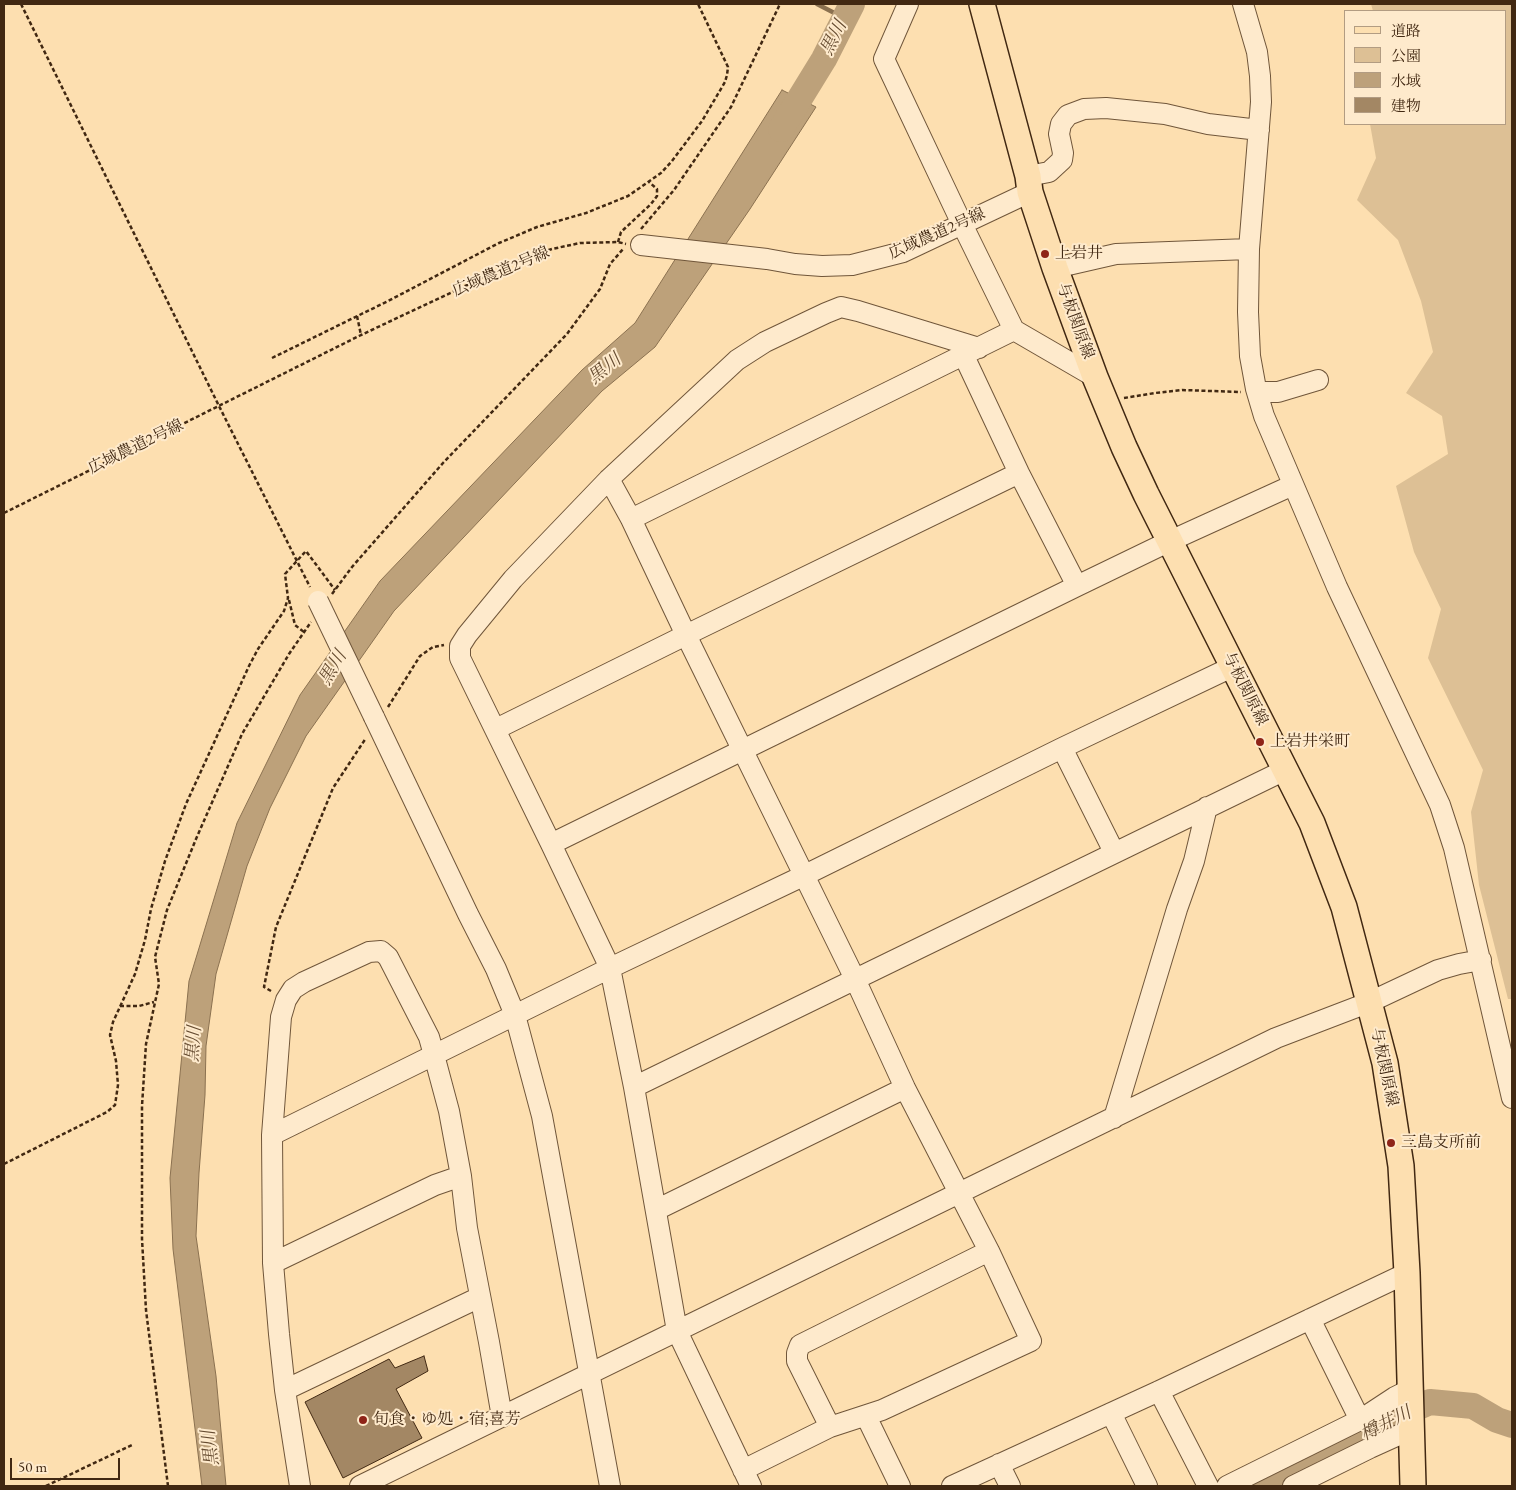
<!DOCTYPE html>
<html>
<head>
<meta charset="utf-8">
<style>
  body { margin:0 }
  #map { position:relative; width:1516px; height:1490px; overflow:hidden; background:#fddfb0; font-family:"EB Garamond","Noto Serif JP",serif }
  canvas { display:block }
  .frame { position:absolute; inset:0; border:5px solid #412812; pointer-events:none }
  .legend { position:absolute; left:1344px; top:10px; width:162px; height:115px; box-sizing:border-box; background:#feeacc; border:1px solid #b29c82; margin:0; padding:6px 9px; list-style:none; font-size:15px; color:#412812 }
  .legend li { display:flex; align-items:center; gap:10px; height:25px }
  .legend b { width:25px; border:1px solid #b29c82 }
  .scale { position:absolute; left:10px; top:1458px; width:110px; height:22px; box-sizing:border-box; border:2px solid #412812; border-top:0; padding-left:6px; font-size:15px; line-height:18px; white-space:nowrap; color:#412812; -webkit-text-stroke:4px #feeacc; paint-order:stroke }
</style>
</head>
<body>
<div id="map">
<canvas width="1516" height="1490"></canvas>
<div class="frame"></div>
<ul class="legend">
<li><b style="height:6px;background:#fddfb0"></b>道路</li>
<li><b style="height:14px;background:#ddc095"></b>公園</li>
<li><b style="height:14px;background:#bda17a"></b>水域</li>
<li><b style="height:14px;background:#a38764"></b>建物</li>
</ul>
<div class="scale">50 m</div>
</div>
<script>
const c = document.querySelector('canvas').getContext('2d');
c.lineJoin = 'round';
function paint(path, color) { c.fillStyle = color; c.fill(path, 'evenodd'); }
const shape = rows => new Path2D(rows.map(r => 'M' + r).join(''));
function strokePath(path, color, width, dash) { c.strokeStyle = color; c.lineWidth = width; c.lineCap = dash ? 'butt' : 'round'; c.setLineDash(dash || []); c.stroke(path); }
function label(font, color, halo, rows, align = 'center') {
  c.font = font + ' "EB Garamond","Noto Serif JP",serif'; c.lineWidth = 4; c.setLineDash([]); c.textBaseline = 'middle'; c.strokeStyle = halo; c.fillStyle = color; for (const [text, x, y, turn = 0] of rows) {
    c.save(); c.translate(x, y); c.rotate((+turn || 0) * Math.PI / 180); c.textAlign = isNaN(turn) ? turn : align; if (halo) c.strokeText(text, 0, 0); c.fillText(text, 0, 0); c.restore();
  }
}
paint(shape([
  [1371,4,1512,4,1512,999,1508,999,1479,885,1471,812,1483,770,1428,658,1441,609,1414,552,1396,486,1448,454,1442,416,1406,393,1433,352,1421,301,1398,240,1357,200,1376,158,1370,124,1505,124,1505,11,1373,11]
]), '#ddc095');
const water = shape([
  [782,90,816,107,750,209,655,347,602,391,394,611,306,736,270,808,247,866,216,974,206,1046,205,1095,199,1173,196,1236,216,1376,226,1486,202,1486,173,1249,170,1178,189,981,237,823,300,695,380,581,582,370,635,323,782,90]
]);
paint(water, '#bda17a');
strokePath(water, '#8b7150', 1);
strokePath(shape([
  [817,4,846,19]
]), '#8b7150', 4.5);
strokePath(shape([
  [781,129,824,59,852,4],
  [1265,1486,1397,1416,1430,1402,1473,1406,1497,1420,1512,1425]
]), '#bda17a', 26);
const building = shape([
  [424,1356,428,1371,396,1389,422,1438,343,1478,305,1402,389,1359,395,1368,424,1356]
]);
paint(building, '#a38764');
strokePath(building, '#412812', 1);
const minor = shape([
  [1243,4,1257,52,1260,76,1261,102,1249,249,1248,312,1250,356,1256,389,1264,416,1337,587,1440,805,1454,848,1512,1098],
  [1028,176,1049,172,1062,160,1063,153,1059,134,1061,124,1068,115,1084,109,1106,108,1165,114,1208,124,1259,130],
  [641,245,767,259,795,264,822,266,852,265,903,252,1030,192],
  [1055,268,1116,254,1249,249],
  [1014,330,1095,377],
  [964,356,1019,473,1077,586],
  [1257,392,1278,392,1318,380],
  [609,479,631,519,686,635,855,979,905,1088,989,1251,1031,1341,882,1410,830,1427,743,1470],
  [631,519,1014,330,962,224,884,59,908,4],
  [374,717,468,914,496,969,515,1015,542,1116,610,1486],
  [496,729,686,635,1019,473],
  [1062,748,1114,852],
  [551,844,1077,586,1170,541,1293,485],
  [634,1087,1285,770],
  [1114,1118,1177,909,1194,861,1207,807],
  [272,1135,610,968,803,876,1062,748,1234,666],
  [656,1210,905,1088],
  [273,1263,435,1185,461,1176],
  [1310,1319,1360,1420],
  [285,1390,480,1297],
  [1159,1391,1208,1486],
  [1111,1413,1147,1486],
  [866,1416,900,1486],
  [830,1427,797,1361,797,1353,800,1345,989,1251],
  [999,1464,1010,1486],
  [300,1486,285,1390,279,1334,273,1263,272,1135,281,1017,286,1000,293,989,304,982,369,952,381,951,388,957,429,1037,434,1055,449,1111,461,1176,467,1228,489,1342,502,1417],
  [360,1486,1276,1038,1370,1002,1438,970,1459,964,1481,960],
  [751,1486,677,1331,634,1087,610,968,551,844,460,658,460,646,467,635,513,579,609,479,737,360,765,342,826,313,841,307,858,311,979,348],
  [952,1486,1159,1391,1407,1273],
  [1227,1486,1360,1420,1395,1397,1411,1389],
  [1293,1486,1370,1448,1412,1429]
]);
const major = shape([
  [982,4,1028,176,1030,192,1055,268,1095,377,1124,447,1146,494,1312,823,1344,907,1385,1063,1401,1166,1407,1273,1413,1486]
]);
strokePath(minor, '#70563a', 22);
strokePath(major, '#412812', 28);
strokePath(shape([
  [21,4,219,406,310,587],
  [641,229,674,190,731,107,780,4],
  [618,242,621,232,651,204,657,196,657,189,649,182],
  [357,316,361,335],
  [272,358,388,301,499,243,537,227,586,213,628,196,661,173,672,161,702,121,725,82,727,75,728,67,698,4],
  [1124,398,1155,393,1182,390,1241,392],
  [4,513,361,335,529,256,552,249,580,243,618,242,626,244],
  [332,594,352,567,443,463,567,334,600,289,610,264,624,248],
  [289,600,295,625,304,632],
  [388,707,420,656,433,647,444,645],
  [271,991,264,987,276,927,333,788,366,738],
  [120,1006,139,1006,154,1002],
  [4,1164,107,1112,115,1105,118,1085,116,1061,110,1035,113,1022,135,974,145,940,151,909,165,861,186,804,249,666,258,649,284,611,288,598,285,574,306,551,335,590],
  [46,1486,132,1445],
  [168,1486,146,1310,142,1239,142,1106,146,1044,159,984,155,957,167,910,196,839,242,734,289,654,311,622]
]), '#412812', 2.5, [4, 2.5]);
strokePath(minor, '#feeacc', 20);
strokePath(major, '#fddfb0', 25);
const minorBridge = shape([
  [318,601,374,717]
]);
strokePath(minorBridge, '#70563a', 22, []);
strokePath(minorBridge, '#feeacc', 20);
for (const [x, y, r, color] of [
  [1045,254,5,"#8f2418"],
  [1260,742,5,"#8f2418"],
  [1391,1143,5,"#8f2418"],
  [363,1420,5,"#8f2418"]
]) { const dot = new Path2D(); dot.arc(x, y, r, 0, 2 * Math.PI); c.fillStyle = color; c.fill(dot); strokePath(dot, '#feeacc', 2); }
label('16px', '#412812', '#feeacc', [
  ["広域農道2号線",937,234,-24],
  ["広域農道2号線",501,272,-23],
  ["与板関原線",1075,321,70],
  ["広域農道2号線",136,447,-26],
  ["与板関原線",1245,689,63],
  ["与板関原線",1384,1067,78]
]);
label('16px', '#412812', '#feeacc', [
  ["上岩井",1055,254],
  ["上岩井栄町",1270,742],
  ["三島支所前",1401,1143],
  ["旬食・ゆ処・宿;喜芳",373,1420]
], 'left');
label('italic 18px', '#664c31', '#feeacc', [
  ["黒川",834,38,-63],
  ["黒川",605,369,-39],
  ["黒川",333,668,-59],
  ["黒川",194,1044,-85],
  ["樽井川",1386,1424,-27],
  ["黒川",211,1448,-97]
]);
</script>
</body>
</html>
